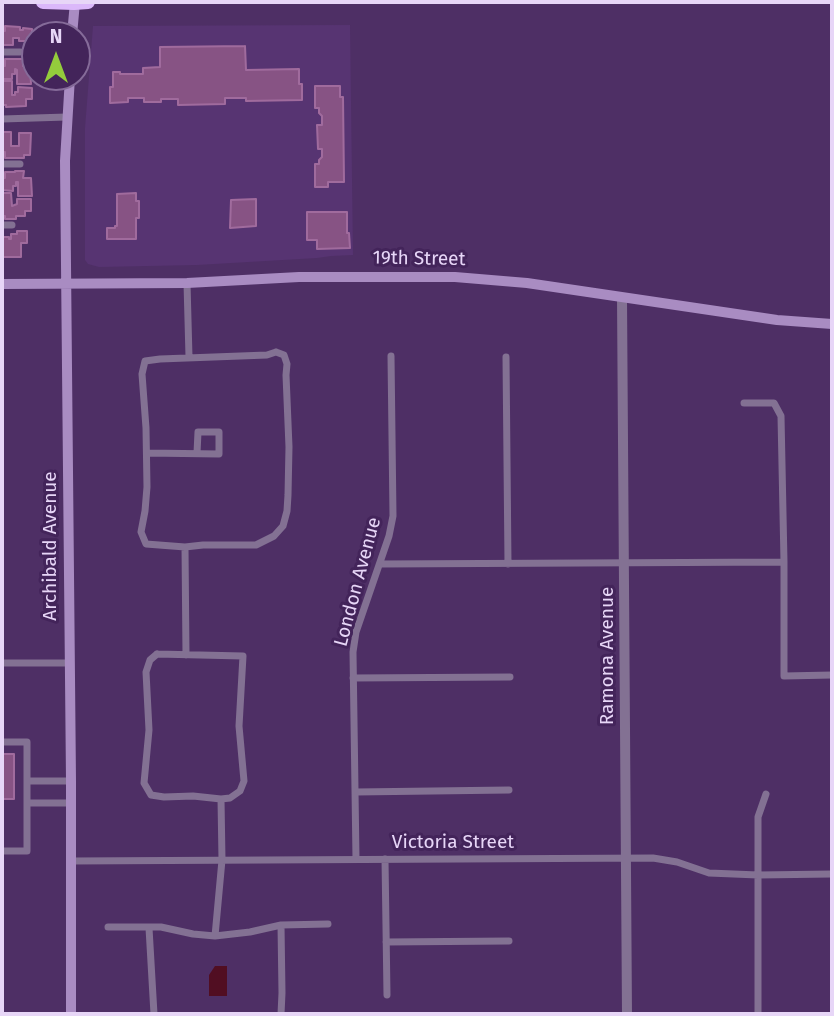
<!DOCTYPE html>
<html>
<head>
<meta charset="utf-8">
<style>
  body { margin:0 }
  #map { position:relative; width:834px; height:1016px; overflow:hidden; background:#4e2f65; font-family:"Fira Sans",sans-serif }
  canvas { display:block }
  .frame { position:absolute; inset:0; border:4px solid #e7d6f7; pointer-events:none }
  .north { position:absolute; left:21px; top:21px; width:70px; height:70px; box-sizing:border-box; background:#43245a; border:2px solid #856b99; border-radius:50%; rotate:0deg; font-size:19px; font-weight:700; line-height:28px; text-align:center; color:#e7d6f7 }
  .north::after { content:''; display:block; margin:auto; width:24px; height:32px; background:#94cc3c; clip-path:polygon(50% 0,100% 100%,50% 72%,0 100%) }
</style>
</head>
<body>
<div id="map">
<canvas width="834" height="1016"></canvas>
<div class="frame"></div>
<div class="north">N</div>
</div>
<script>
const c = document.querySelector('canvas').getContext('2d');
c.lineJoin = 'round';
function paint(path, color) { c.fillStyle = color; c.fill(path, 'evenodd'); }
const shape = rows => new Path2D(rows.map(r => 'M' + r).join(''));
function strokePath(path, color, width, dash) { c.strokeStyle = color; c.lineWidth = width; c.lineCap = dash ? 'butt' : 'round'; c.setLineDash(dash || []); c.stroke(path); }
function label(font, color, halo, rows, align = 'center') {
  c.font = font + ' "Fira Sans",sans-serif'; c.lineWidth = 6; c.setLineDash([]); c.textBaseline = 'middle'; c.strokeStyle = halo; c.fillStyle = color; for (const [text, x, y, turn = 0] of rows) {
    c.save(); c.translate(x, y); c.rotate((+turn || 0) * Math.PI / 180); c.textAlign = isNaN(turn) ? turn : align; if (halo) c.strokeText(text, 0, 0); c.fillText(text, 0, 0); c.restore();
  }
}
paint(shape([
  [350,25,353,255,331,256,317,258,197,265,99,267,88,264,85,260,85,128,93,26]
]), '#573472');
paint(shape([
  [215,966,227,966,227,996,209,996,209,975]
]), '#510e22');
const building = shape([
  [2,26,3,31,5,31,5,26,20,27,20,30,23,30,23,28,32,29,32,35,35,35,35,48,26,48,26,41,19,41,19,38,13,38,13,45,2,45,2,26],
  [245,46,246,70,299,69,299,84,302,84,302,100,246,101,246,98,225,98,225,104,178,105,178,99,161,99,161,102,144,102,144,98,128,98,128,102,110,103,110,87,113,87,113,72,120,72,120,74,143,74,143,68,160,67,160,47,245,46],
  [5,59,23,59,23,66,30,66,31,84,17,84,17,70,15,69,15,74,12,74,12,79,2,79,2,66,5,66,5,59],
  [2,81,12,81,12,95,15,95,15,92,18,92,18,87,32,88,32,99,26,99,26,106,6,107,6,105,2,105,2,81],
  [315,86,340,86,340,97,343,97,344,182,328,182,328,187,315,187,315,164,319,164,319,160,322,157,322,149,318,149,317,125,322,125,322,116,319,113,319,108,315,108,315,86],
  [2,132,11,132,11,146,19,146,19,133,31,133,30,155,24,155,24,158,5,158,5,152,2,152,2,132],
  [15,171,24,171,23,178,31,178,32,196,18,196,18,182,16,182,16,186,13,186,13,191,2,190,2,178,5,178,5,172,15,172,15,171],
  [2,193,11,193,12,206,17,204,17,199,31,199,31,211,25,211,25,216,16,216,16,219,5,219,5,216,2,216,2,193],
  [136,193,136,201,139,201,139,218,136,218,136,239,107,239,107,228,115,228,115,226,117,226,117,194,136,193],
  [256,199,256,226,230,228,231,200,256,199],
  [307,212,347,212,347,233,349,233,350,248,317,249,317,240,307,240,307,212],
  [2,231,3,231,3,237,9,237,9,239,11,239,11,234,17,234,17,231,27,231,27,243,21,243,21,257,2,257,2,231],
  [2,754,14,754,14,799,2,799,2,754]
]);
paint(building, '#875384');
strokePath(building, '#a06b9d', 2);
strokePath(shape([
  [2,52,20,52],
  [2,119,67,117],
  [2,164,20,164],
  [2,225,12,225],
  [187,283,189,357],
  [276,352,284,355,287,364,286,375,289,447,288,495,287,511,283,526,274,536,256,545,203,545,185,547,146,544,141,532,145,511,147,487,146,428,142,374,145,361,160,359,267,355,276,352],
  [506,357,508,564],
  [744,403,774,403,781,416,784,562,784,676,832,675],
  [147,453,219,454,219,432,198,432,197,453],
  [185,547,186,655],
  [381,564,784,562],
  [157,654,243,656,239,726,244,781,240,791,230,798,221,799,193,796,164,797,151,795,144,783,149,730,146,672,150,660,157,654],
  [2,663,69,663],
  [353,678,510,677],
  [2,742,27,742,27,851,2,851],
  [27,781,71,781],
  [356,792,509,790],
  [27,803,71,803],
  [356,859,353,652,356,632,389,536,393,516,391,356],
  [385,859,387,995],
  [71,861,653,858,677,862,709,873,758,875,832,874],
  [108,927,161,927,193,934,215,936,250,932,281,925,328,924],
  [149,928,154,1014],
  [215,936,222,860,221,799],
  [386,942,509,941],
  [281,1014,282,993,281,925],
  [758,1014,758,817,766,794]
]), '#837193', 7);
strokePath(shape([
  [622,298,627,1014]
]), '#837193', 10);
strokePath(shape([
  [72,35,75,2],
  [70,77,65,161,71,781,71,1014],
  [2,284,187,283,299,277,455,277,527,283,777,320,832,324]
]), '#a98cc2', 10);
strokePath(shape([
  [43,2,74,3,88,2]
]), '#dbb8fa', 14);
label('19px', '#e7d6f7', '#43245a', [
  ["19th Street",419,259,1],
  ["Archibald Avenue",51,546,-90],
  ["London Avenue",358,582,-75],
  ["Ramona Avenue",608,656,-90],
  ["Victoria Street",453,843]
]);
</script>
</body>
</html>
